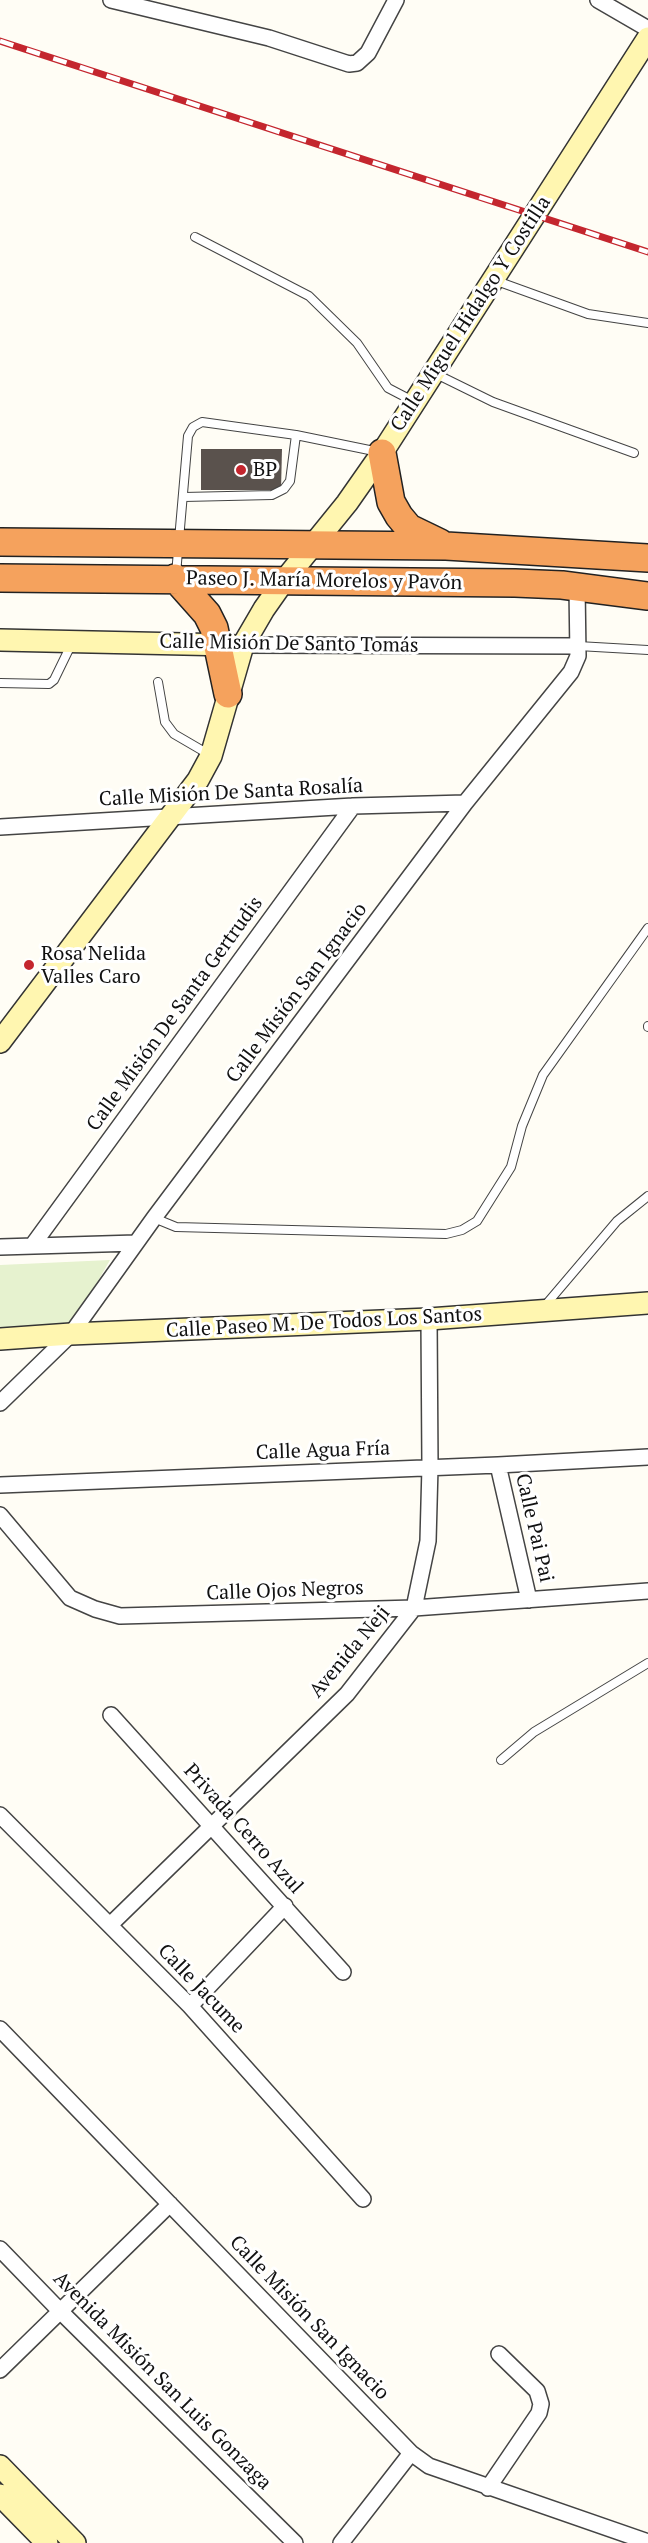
<!DOCTYPE html>
<html>
<head>
<meta charset="utf-8">
<style>
  body { margin:0 }
  canvas { display:block; background:#fffdf5 }
</style>
</head>
<body>
<canvas width="648" height="2543"></canvas>
<script>
const c = document.querySelector('canvas').getContext('2d');
c.lineJoin = 'round';
function paint(path, color) { c.fillStyle = color; c.fill(path, 'evenodd'); }
const shape = rows => new Path2D(rows.map(r => 'M' + r).join(''));
function strokePath(path, color, width, dash) { c.strokeStyle = color; c.lineWidth = width; c.lineCap = dash ? 'butt' : 'round'; c.setLineDash(dash || []); c.stroke(path); }
function label(font, color, halo, rows, align = 'center') {
  c.font = font + ' "PT Serif",serif'; c.lineWidth = 6; c.setLineDash([]); c.textBaseline = 'middle'; c.strokeStyle = halo; c.fillStyle = color; for (const [text, x, y, turn = 0] of rows) {
    c.save(); c.translate(x, y); c.rotate((+turn || 0) * Math.PI / 180); c.textAlign = isNaN(turn) ? turn : align; if (halo) c.strokeText(text, 0, 0); c.fillText(text, 0, 0); c.restore();
  }
}
paint(shape([
  [110,1260,74,1323,0,1328,0,1265]
]), '#e6f2cf');
paint(shape([
  [201,449,282,449,281,490,201,490]
]), '#5a524d');
const lane = shape([
  [195,237,309,296,357,343,388,388,413,401],
  [494,280,588,314,648,323],
  [434,373,493,402,634,453],
  [184,497,272,495,284,489,290,481,296,435],
  [176,574,188,436,193,427,202,422,296,435,379,452],
  [578,646,648,650],
  [158,682,165,722,174,734,210,755],
  [0,683,49,684,54,680,71,645],
  [648,1027,648,1026],
  [154,1218,176,1227,446,1234,462,1230,477,1221,511,1167,522,1126,543,1075,648,928],
  [543,1308,617,1221,648,1196],
  [501,1760,534,1732,648,1663]
]);
const street = shape([
  [111,0,269,38,349,64,357,63,368,53,396,0],
  [598,0,648,29],
  [243,645,578,646],
  [0,827,353,806,465,803],
  [32,1246,353,806],
  [0,1247,136,1243],
  [0,1403,71,1334,154,1218,465,803,571,672,578,656,577,587],
  [498,1465,529,1600],
  [0,1485,498,1465,648,1457],
  [0,1515,70,1598,95,1609,120,1616,414,1608,648,1591],
  [111,1715,343,1972],
  [0,1815,190,2006,363,2199],
  [110,1925,347,1694,414,1608,428,1541,430,1467,429,1319],
  [190,2006,285,1906],
  [0,2029,411,2453,429,2466,648,2542],
  [0,2249,60,2311,295,2543],
  [0,2370,170,2204],
  [488,2488,539,2413,541,2404,537,2391,499,2354],
  [341,2543,411,2453]
]);
const secondary = shape([
  [0,640,230,645],
  [0,1042,198,780,211,756,243,645,264,609,283,582,347,503,382,453,648,38],
  [0,1339,71,1334,429,1319,648,1303],
  [0,2466,75,2543],
  [0,2495,47,2543]
]);
const highway = shape([
  [382,453,391,502,399,516,409,528,440,543],
  [0,542,446,546,648,558],
  [0,578,515,583,562,585,648,596],
  [175,578,207,614,214,628,228,694]
]);
strokePath(lane, '#444', 10);
strokePath(street, '#444', 18);
strokePath(secondary, '#333', 24);
strokePath(highway, '#222', 30);
strokePath(lane, '#fff', 8);
strokePath(street, '#fff', 15);
strokePath(secondary, '#fff6b0', 21);
strokePath(highway, '#f5a25d', 27);
const rail = shape([
  [0,41,648,252]
]);
strokePath(rail, '#c4262e', 7);
strokePath(rail, '#fff', 4.5, [14]);
for (const [x, y, r, color] of [
  [241,470,6,"#c4262e"],
  [29,965,6,"#c4262e"]
]) { const dot = new Path2D(); dot.arc(x, y, r, 0, 2 * Math.PI); c.fillStyle = color; c.fill(dot); strokePath(dot, '#fff', 2); }
label('20px', '#111', '#fff', [
  ["Calle Miguel Hidalgo Y Costilla",471,314,-57],
  ["Paseo J. María Morelos y Pavón",324,581,1],
  ["Calle Misión De Santo Tomás",289,644,1],
  ["Calle Misión De Santa Rosalía",231,793,-3],
  ["Calle Misión San Ignacio",297,993,-53],
  ["Calle Misión De Santa Gertrudis",175,1014,-54],
  ["Calle Paseo M. De Todos Los Santos",324,1323,-3],
  ["Calle Agua Fría",323,1451,-2],
  ["Calle Pai Pai",534,1528,77],
  ["Calle Ojos Negros",285,1591,-2],
  ["Avenida Neji",350,1652,-50],
  ["Privada Cerro Azul",243,1829,48],
  ["Calle Jacume",201,1989,46],
  ["Calle Misión San Ignacio",309,2318,46],
  ["Avenida Misión San Luis Gonzaga",162,2381,45]
]);
label('20px', '#111', '#fff', [
  ["BP",253,470],
  ["Rosa Nelida",41,954],
  ["Valles Caro",41,977]
], 'left');
</script>
</body>
</html>
